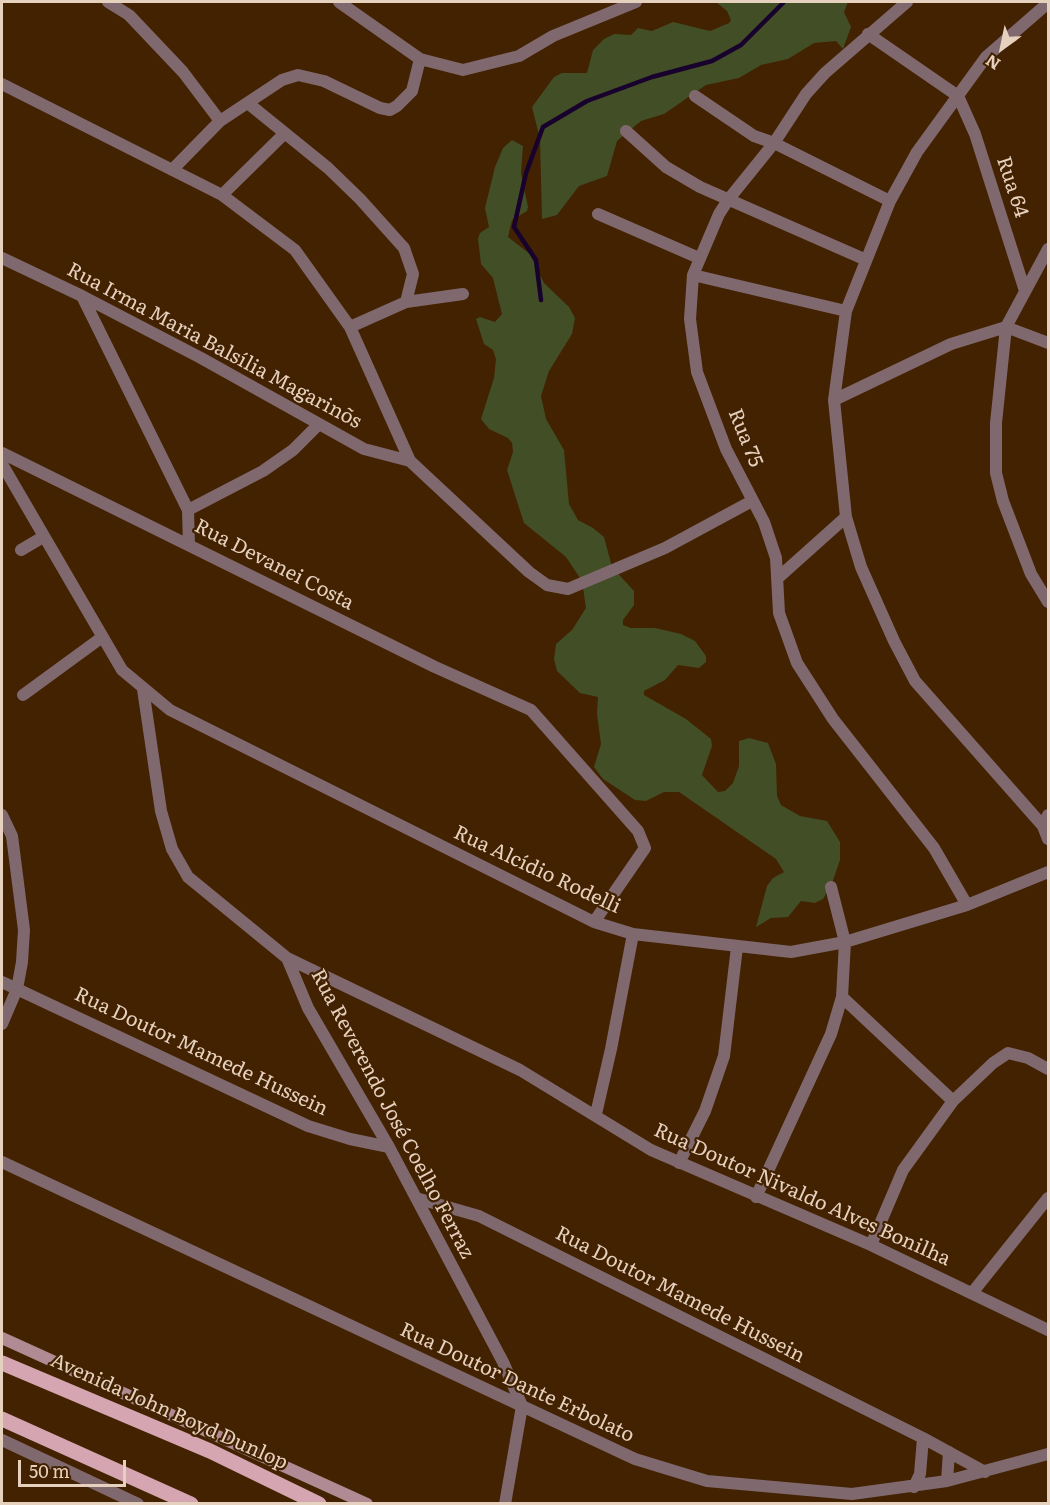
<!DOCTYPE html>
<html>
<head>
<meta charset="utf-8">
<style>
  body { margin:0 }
  #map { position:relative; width:1050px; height:1505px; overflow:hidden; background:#422200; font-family:Literata,serif }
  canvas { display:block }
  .frame { position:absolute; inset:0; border:3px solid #e6d0be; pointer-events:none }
  .north { position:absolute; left:972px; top:18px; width:60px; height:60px; -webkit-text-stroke:4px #422200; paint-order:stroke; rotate:213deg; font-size:16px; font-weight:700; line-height:24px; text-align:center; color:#e6d0be }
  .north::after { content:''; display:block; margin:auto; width:21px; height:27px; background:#e6d0be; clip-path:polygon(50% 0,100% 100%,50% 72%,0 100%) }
  .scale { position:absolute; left:18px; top:1460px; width:108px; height:27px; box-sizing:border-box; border:3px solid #e6d0be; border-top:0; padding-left:8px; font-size:18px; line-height:21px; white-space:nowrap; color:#e6d0be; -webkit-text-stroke:4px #422200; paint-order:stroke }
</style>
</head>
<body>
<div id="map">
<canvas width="1050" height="1505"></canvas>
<div class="frame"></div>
<div class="north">N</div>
<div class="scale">50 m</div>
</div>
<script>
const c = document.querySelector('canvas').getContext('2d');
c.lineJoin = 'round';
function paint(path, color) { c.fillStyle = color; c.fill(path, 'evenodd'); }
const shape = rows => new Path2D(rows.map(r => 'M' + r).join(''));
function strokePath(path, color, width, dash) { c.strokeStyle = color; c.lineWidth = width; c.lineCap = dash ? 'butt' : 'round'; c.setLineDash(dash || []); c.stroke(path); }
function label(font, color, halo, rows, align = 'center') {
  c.font = font + ' Literata,serif'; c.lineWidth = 4.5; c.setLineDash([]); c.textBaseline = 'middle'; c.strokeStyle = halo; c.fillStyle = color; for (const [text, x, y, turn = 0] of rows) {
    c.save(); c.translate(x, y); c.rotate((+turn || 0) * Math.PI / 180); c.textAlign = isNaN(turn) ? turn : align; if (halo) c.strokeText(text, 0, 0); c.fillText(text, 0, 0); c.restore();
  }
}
paint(shape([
  [716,2,848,2,844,12,851,27,843,49,836,41,814,43,788,59,761,65,739,78,706,85,664,114,641,121,617,141,607,176,579,186,557,215,542,219,540,139,532,107,554,77,562,73,587,73,593,50,604,39,614,34,631,35,638,28,652,31,673,22,710,31,729,23,731,20,727,11],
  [512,140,523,146,521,173,528,207,527,211,512,220,508,237,530,254,544,283,569,307,575,318,572,334,549,371,541,396,546,419,564,450,569,504,578,520,593,528,604,537,612,567,634,591,634,605,623,620,623,625,631,628,655,628,681,634,695,641,706,656,706,662,699,668,678,665,665,680,644,691,644,695,686,719,711,739,712,746,702,775,718,792,725,791,733,783,739,766,739,741,749,738,768,743,776,764,777,796,781,805,800,816,827,821,840,842,840,860,831,886,823,899,815,903,801,901,788,917,771,918,756,927,767,886,773,878,784,872,776,859,679,792,664,792,646,801,635,800,603,779,594,767,601,744,597,714,598,697,580,693,557,671,554,659,556,644,572,630,586,608,582,581,566,557,524,523,507,470,513,452,512,443,508,438,489,429,481,419,494,378,496,359,493,350,484,344,476,319,480,317,495,322,502,314,493,278,481,264,478,239,480,233,489,227,485,208,495,167,503,148]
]), '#424e26');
strokePath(shape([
  [541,300,536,260,514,227,526,173,543,127,587,101,652,77,712,61,741,45,784,2]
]), '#18022d', 4.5);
strokePath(shape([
  [108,2,129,15,183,72,220,121],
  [339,2,420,59,463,70,519,56,553,36,636,2],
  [907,2,825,73,806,94,774,143,728,200,719,214,693,275,690,319,697,372,726,449,764,522,776,558,779,613,797,663,833,719,934,848,967,905],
  [868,34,958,96],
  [2,84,222,195,295,250,350,327,410,461,529,572,547,585,568,589,665,548,752,501],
  [695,96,754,136,774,143,890,201],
  [958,96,975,134,1025,291],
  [249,104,328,168,360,199,404,248,413,274,406,302,350,327],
  [626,131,666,167,700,187,864,259],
  [172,170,220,121,282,80,298,75,324,81,380,108,390,110,397,106,412,91,420,59],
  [222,195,285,133],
  [598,214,699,258],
  [1048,249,1006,327,996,423,996,473,1003,501,1031,574,1048,602],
  [2,258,82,296,201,358,364,449,410,461],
  [693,275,846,311],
  [82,296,188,510,189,545],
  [406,302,463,294],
  [1006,327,1048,343],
  [834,400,951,344,1006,327],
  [2,453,435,667,531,710,638,831,645,848,594,922],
  [2,464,122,670,170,710,594,922,633,934,791,952,845,942,967,905,1048,872],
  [188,510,263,471,293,450,319,424],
  [21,550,43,537],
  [779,577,846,517],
  [143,689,161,811,172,849,188,877,287,958,308,1008,389,1147,503,1362,522,1406,505,1504],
  [23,695,101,638],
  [2,815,12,836,24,930,22,962,17,989,2,1024],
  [1048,815,1043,826,1048,839],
  [1043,826,915,681,894,641,861,567,846,517,834,400,846,311,890,201,917,152,986,57,1048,3],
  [287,958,520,1070,651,1150,871,1245,1048,1330],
  [2,982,308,1126,350,1139,389,1147],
  [842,997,953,1101],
  [596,1114,611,1049,633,934],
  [2,1162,635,1459,707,1481,852,1494,947,1481,1048,1454],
  [679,1163,705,1111,724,1056,737,947],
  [756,1197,831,1034,842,997,845,942,831,887],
  [416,1198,479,1216,923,1438,985,1472],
  [871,1245,903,1170,953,1101,993,1063,1008,1053,1028,1058,1048,1069],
  [972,1293,1048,1198],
  [2,1440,138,1504],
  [947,1481,949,1452],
  [914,1487,920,1474,923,1438]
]), '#80696e', 12);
strokePath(shape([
  [2,1338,367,1504]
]), '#b08b94', 12);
strokePath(shape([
  [2,1363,210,1451,319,1504],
  [2,1419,191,1504]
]), '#d5a5b1', 15);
label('20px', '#e6d0be', '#422200', [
  ["Rua 64",1012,187,72],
  ["Rua Irma Maria Balsília Magarinõs",214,346,28],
  ["Rua 75",745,438,68],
  ["Rua Devanei Costa",274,565,27],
  ["Rua Alcídio Rodelli",537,870,25],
  ["Rua Doutor Mamede Hussein",201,1052,25],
  ["Rua Reverendo José Coelho Ferraz",392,1114,62],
  ["Rua Doutor Nivaldo Alves Bonilha",802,1195,24],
  ["Rua Doutor Mamede Hussein",680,1295,27],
  ["Rua Doutor Dante Erbolato",517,1383,25],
  ["Avenida John Boyd Dunlop",169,1412,24]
]);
</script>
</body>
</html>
